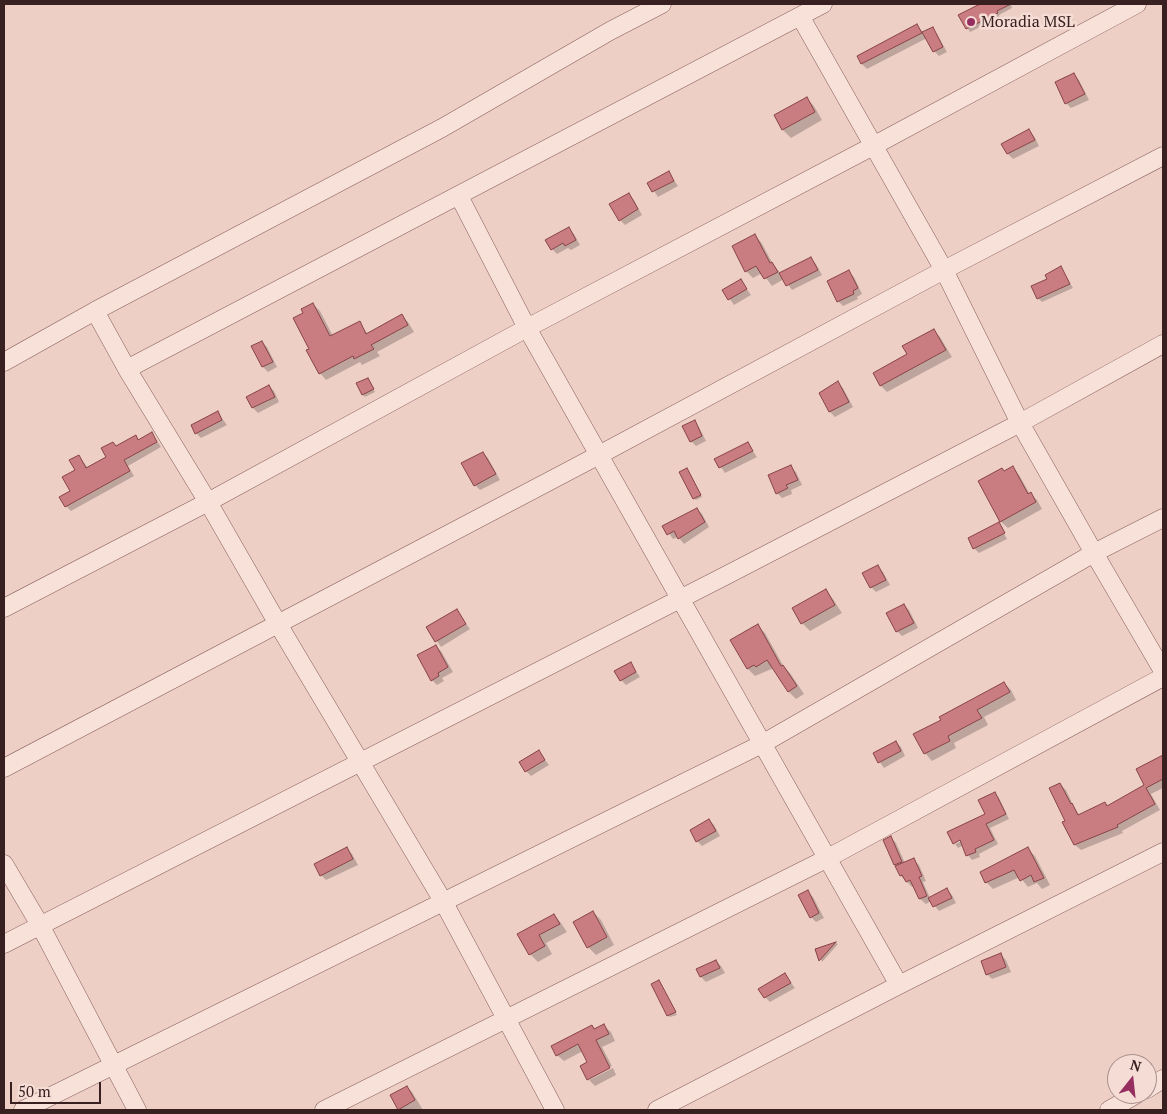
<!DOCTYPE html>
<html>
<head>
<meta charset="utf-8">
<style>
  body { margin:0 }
  #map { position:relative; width:1167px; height:1114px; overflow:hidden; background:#edcfc6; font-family:"PT Serif",serif }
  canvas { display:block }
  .frame { position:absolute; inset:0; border:5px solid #392020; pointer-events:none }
  .north { position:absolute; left:1107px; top:1054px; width:50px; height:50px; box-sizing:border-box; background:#f5ddd6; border:1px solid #aa918d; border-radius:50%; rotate:16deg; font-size:14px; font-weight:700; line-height:20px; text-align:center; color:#392020 }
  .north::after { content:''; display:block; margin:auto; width:18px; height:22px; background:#962e5f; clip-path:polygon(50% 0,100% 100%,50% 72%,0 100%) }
  .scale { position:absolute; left:10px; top:1082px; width:91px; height:22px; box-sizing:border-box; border:2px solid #392020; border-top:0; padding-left:6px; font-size:15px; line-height:18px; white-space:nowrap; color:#392020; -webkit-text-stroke:4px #f5ddd6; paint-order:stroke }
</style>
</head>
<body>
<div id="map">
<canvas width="1167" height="1114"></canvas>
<div class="frame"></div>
<div class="north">N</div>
<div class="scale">50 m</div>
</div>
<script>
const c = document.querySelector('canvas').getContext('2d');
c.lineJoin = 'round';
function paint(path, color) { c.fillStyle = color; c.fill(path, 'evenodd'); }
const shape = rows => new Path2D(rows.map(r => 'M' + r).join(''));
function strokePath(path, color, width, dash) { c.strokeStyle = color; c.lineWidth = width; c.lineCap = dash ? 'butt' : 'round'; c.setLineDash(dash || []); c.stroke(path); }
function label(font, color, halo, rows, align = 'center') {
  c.font = font + ' "PT Serif",serif'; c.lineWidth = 5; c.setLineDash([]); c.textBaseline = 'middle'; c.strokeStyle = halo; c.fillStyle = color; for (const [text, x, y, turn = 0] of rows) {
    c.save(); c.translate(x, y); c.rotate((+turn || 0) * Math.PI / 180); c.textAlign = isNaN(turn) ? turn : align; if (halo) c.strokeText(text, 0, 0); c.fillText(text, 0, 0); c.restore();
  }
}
paint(shape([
  [981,4,1013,4,1011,5,1012,8,999,15,1000,17,970,32,960,15],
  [917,25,923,33,932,29,937,34,947,52,939,56,934,51,927,38,867,69,862,64,858,57],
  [1074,75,1079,80,1089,100,1071,108,1066,103],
  [806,98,814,106,822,120,791,138,783,130,775,115],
  [1029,131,1034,136,1039,146,1013,159,1008,154,1003,144],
  [669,173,678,186,658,197,649,183],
  [629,195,634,200,642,215,625,225,620,220],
  [569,229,574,234,580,245,571,250,568,248,557,254,552,249],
  [754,235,761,242,773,264,781,274,811,259,816,264,822,275,792,290,784,279,772,286,762,273,753,278,746,271],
  [1061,268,1073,288,1042,302,1038,298,1049,280],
  [849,272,854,277,862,294,857,297,858,299,843,306,838,301],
  [741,281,751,295,734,305,724,291],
  [313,304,320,311,333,336,359,323,368,334,401,315,408,322,414,332,377,352,380,356,362,365,360,362,326,380,320,373,311,350,305,313],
  [933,331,940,337,952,357,887,392,881,386,874,374,909,355],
  [262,342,267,347,277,367,268,372,263,367,253,347],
  [368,379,375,392,365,397,363,395],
  [838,383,843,388,853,407,835,417,830,412,820,393],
  [269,386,274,391,279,402,258,413,253,408,248,397],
  [218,413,227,425,201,438,196,433],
  [694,422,699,427,706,441,696,446,691,441],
  [152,433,161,447,128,466,134,476,71,511,66,506,76,471,79,456,88,468,108,457,117,447,135,437,139,440],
  [748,444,757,457,725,473,716,460],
  [483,453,488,458,500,480,480,490,475,485],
  [791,467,796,472,802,485,791,490,792,494,782,498,777,493],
  [1012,468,1019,475,1030,494,1037,500,1042,509,1008,528,1001,522,979,481],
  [689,472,702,497,696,500,694,498],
  [697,509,702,514,709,527,684,544,678,537,673,539,664,526],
  [999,524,1003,528,1001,528,1007,539,1009,538,1004,529,1009,538,979,553,974,548],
  [878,567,883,572,890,585,876,592,871,587],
  [826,591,833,599,842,613,810,631,802,623,794,609],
  [904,605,909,610,918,628,902,636,897,631],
  [456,610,470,629,441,647,428,628],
  [758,626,765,633,784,667,790,673,804,694,796,699,789,692,774,668,755,676,748,669],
  [436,646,441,651,453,672,442,678,444,681,437,685,432,680],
  [631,664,640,677,626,685,621,680],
  [1004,683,1011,690,1016,700,984,717,988,725,954,743,956,748,932,761,925,753,942,720],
  [896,742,901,747,905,756,884,768,874,754],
  [539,752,549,765,531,776,526,771],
  [1163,756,1163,788,1151,794,1160,810,1122,831,1123,833,1081,850,1075,845,1063,823,1067,821,1060,784,1066,790,1074,807,1080,816,1105,804,1108,806,1146,785,1137,770],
  [995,794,999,798,1009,819,990,828,998,844,979,854,980,857,972,860,968,855,964,845,958,848,955,844,967,839,986,814],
  [709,820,714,825,720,836,702,846,697,841],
  [891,838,896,843,905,863,914,860,919,865,926,881,923,882,930,898,947,890,952,895,956,903,939,911,931,901,926,904,920,899,914,886,912,887,901,876,895,865],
  [347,849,352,854,358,865,326,880,321,875],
  [1028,849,1035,856,1050,885,1042,889,1037,883,1028,887,1020,877,993,889,986,882],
  [808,892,813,897,824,918,816,922,811,917],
  [593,912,601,920,614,945,596,955,588,947],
  [554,915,561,923,567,932,546,943,552,954,538,962,530,954,519,935],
  [836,943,838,944,822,962,817,950],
  [1001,955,1006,960,1011,972,992,979,987,974],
  [716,961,721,966,725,973,706,982,701,977,698,969],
  [785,975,795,988,770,1002,765,997],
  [661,984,677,1015,670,1017,668,1015],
  [592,1026,596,1030,604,1026,611,1032,615,1041,602,1047,612,1066,589,1077,589,1079,582,1066,589,1062,583,1051,564,1061,557,1055],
  [613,1068,616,1075,595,1086,589,1080],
  [407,1087,412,1092,423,1110,399,1110,392,1095]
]), '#0003');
const building = shape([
  [980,4,1011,4,997,11,998,13,966,29,958,15,980,4],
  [917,24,922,33,861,64,857,56,917,24],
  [933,27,943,47,933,52,922,32,933,27],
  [1074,73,1085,94,1065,104,1055,82,1074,73],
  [807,97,815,112,782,130,774,115,807,97],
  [1029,129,1035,140,1007,154,1001,144,1029,129],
  [669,171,674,181,652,192,647,183,669,171],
  [629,193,638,209,619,221,609,204,629,193],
  [569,227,576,240,565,246,563,243,551,250,545,240,569,227],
  [755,234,770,263,772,262,778,272,764,279,756,266,745,272,732,246,755,234],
  [811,257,818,270,786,286,779,273,811,257],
  [1061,266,1070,284,1037,299,1031,286,1047,279,1045,275,1061,266],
  [849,270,858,288,853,291,854,294,837,302,827,281,849,270],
  [741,279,747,289,728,300,722,290,741,279],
  [313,303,330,336,360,321,366,334,402,314,408,325,371,345,374,349,354,359,353,356,319,374,306,350,309,349,293,318,303,313,301,309,313,303],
  [934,329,946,350,880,386,873,373,907,354,902,346,934,329],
  [262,341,273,362,262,367,251,346,262,341],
  [368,378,374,389,362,395,356,383,368,378],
  [838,381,849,402,829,412,819,393,838,381],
  [269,385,275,397,252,408,246,397,269,385],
  [218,411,222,420,195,434,191,425,218,411],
  [695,420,702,436,690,442,682,426,695,420],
  [152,432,157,442,124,460,130,471,65,507,59,497,70,491,62,477,75,470,69,460,79,455,86,468,106,457,101,448,113,442,116,446,136,435,138,440,152,432],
  [748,442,753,451,719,468,714,459,748,442],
  [483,452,496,474,474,486,461,463,483,452],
  [791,465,798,480,786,485,788,488,776,494,768,475,791,465],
  [1013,466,1028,494,1031,492,1036,502,1000,522,978,481,1002,468,1004,471,1013,466],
  [687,468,701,495,693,499,679,472,687,468],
  [697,508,705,522,678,539,674,531,667,535,662,526,697,508],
  [999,522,1005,533,973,549,968,538,999,522],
  [878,565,886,580,870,588,862,573,878,565],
  [826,589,835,605,801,624,792,608,826,589],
  [904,604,914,623,896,632,886,613,904,604],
  [457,609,466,624,435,642,426,627,457,609],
  [758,624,781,666,783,665,797,686,788,692,767,660,756,667,754,665,747,669,730,640,758,624],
  [436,645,448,667,438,673,439,676,431,681,417,655,436,645],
  [631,662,636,672,620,681,614,671,631,662],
  [1004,682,1010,692,977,710,982,718,948,736,950,741,924,754,913,734,941,720,939,717,1004,682],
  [896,741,901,751,878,763,873,753,896,741],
  [539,750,545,760,525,772,519,762,539,750],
  [1163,755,1163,779,1146,788,1155,804,1117,825,1118,827,1074,845,1062,822,1065,821,1049,788,1060,783,1071,804,1072,803,1078,815,1105,802,1107,806,1144,785,1136,769,1163,755],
  [995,792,1006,814,986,824,994,840,975,849,976,852,966,856,960,840,953,844,947,832,985,814,978,800,995,792],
  [709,819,716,831,696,842,690,830,709,819],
  [891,836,902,862,894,865,883,840,891,836],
  [347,847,353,859,320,876,314,864,347,847],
  [1028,847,1044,878,1034,882,1031,875,1020,881,1014,870,985,883,980,872,1028,847],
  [914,858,922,876,919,877,927,896,919,899,910,880,906,882,902,875,900,876,895,866,914,858],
  [947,888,952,898,933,907,928,898,947,888],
  [808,890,819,913,810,918,798,895,808,890],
  [593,911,607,937,587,948,573,922,593,911],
  [554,914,560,924,539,935,545,946,529,955,517,934,554,914],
  [836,942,819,961,815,949,836,942],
  [1001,953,1006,967,986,975,981,961,1001,953],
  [716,960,720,968,700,977,696,969,716,960],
  [785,973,791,983,764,998,758,989,785,973],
  [659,980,676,1012,667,1016,651,984,659,980],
  [604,1024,609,1034,596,1040,610,1068,587,1080,580,1066,587,1062,578,1044,556,1056,551,1046,592,1025,594,1029,604,1024],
  [407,1086,415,1100,398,1110,390,1095,407,1086]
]);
paint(building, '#ca7d81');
strokePath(building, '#874347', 1);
const minor = shape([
  [800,16,944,270,1020,423,1094,553,1163,671],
  [459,196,527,328,899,985],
  [95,311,127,369,208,502,278,624,443,901,555,1110],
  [4,362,95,311,442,128,610,31,662,4],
  [127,369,823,4],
  [4,608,208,502,527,328,873,146,1137,4],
  [4,768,599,455,944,270,1163,156],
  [4,864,40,925,137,1110],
  [4,944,725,576,1020,423,1163,344],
  [1147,1089,1163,1079],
  [23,1110,762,744,1094,553,1163,518],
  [324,1110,826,859,1163,677],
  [657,1110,899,985,1163,852],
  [1109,1110,1137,1094]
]);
strokePath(minor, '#885f5c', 19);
strokePath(minor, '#f8e1d9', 18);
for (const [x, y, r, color] of [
  [971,22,5,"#962e5f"]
]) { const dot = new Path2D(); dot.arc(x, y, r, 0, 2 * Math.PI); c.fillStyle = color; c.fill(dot); strokePath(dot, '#f5ddd6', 2); }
label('16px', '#392020', '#f5ddd6', [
  ["Moradia MSL",981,22]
], 'left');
</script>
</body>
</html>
